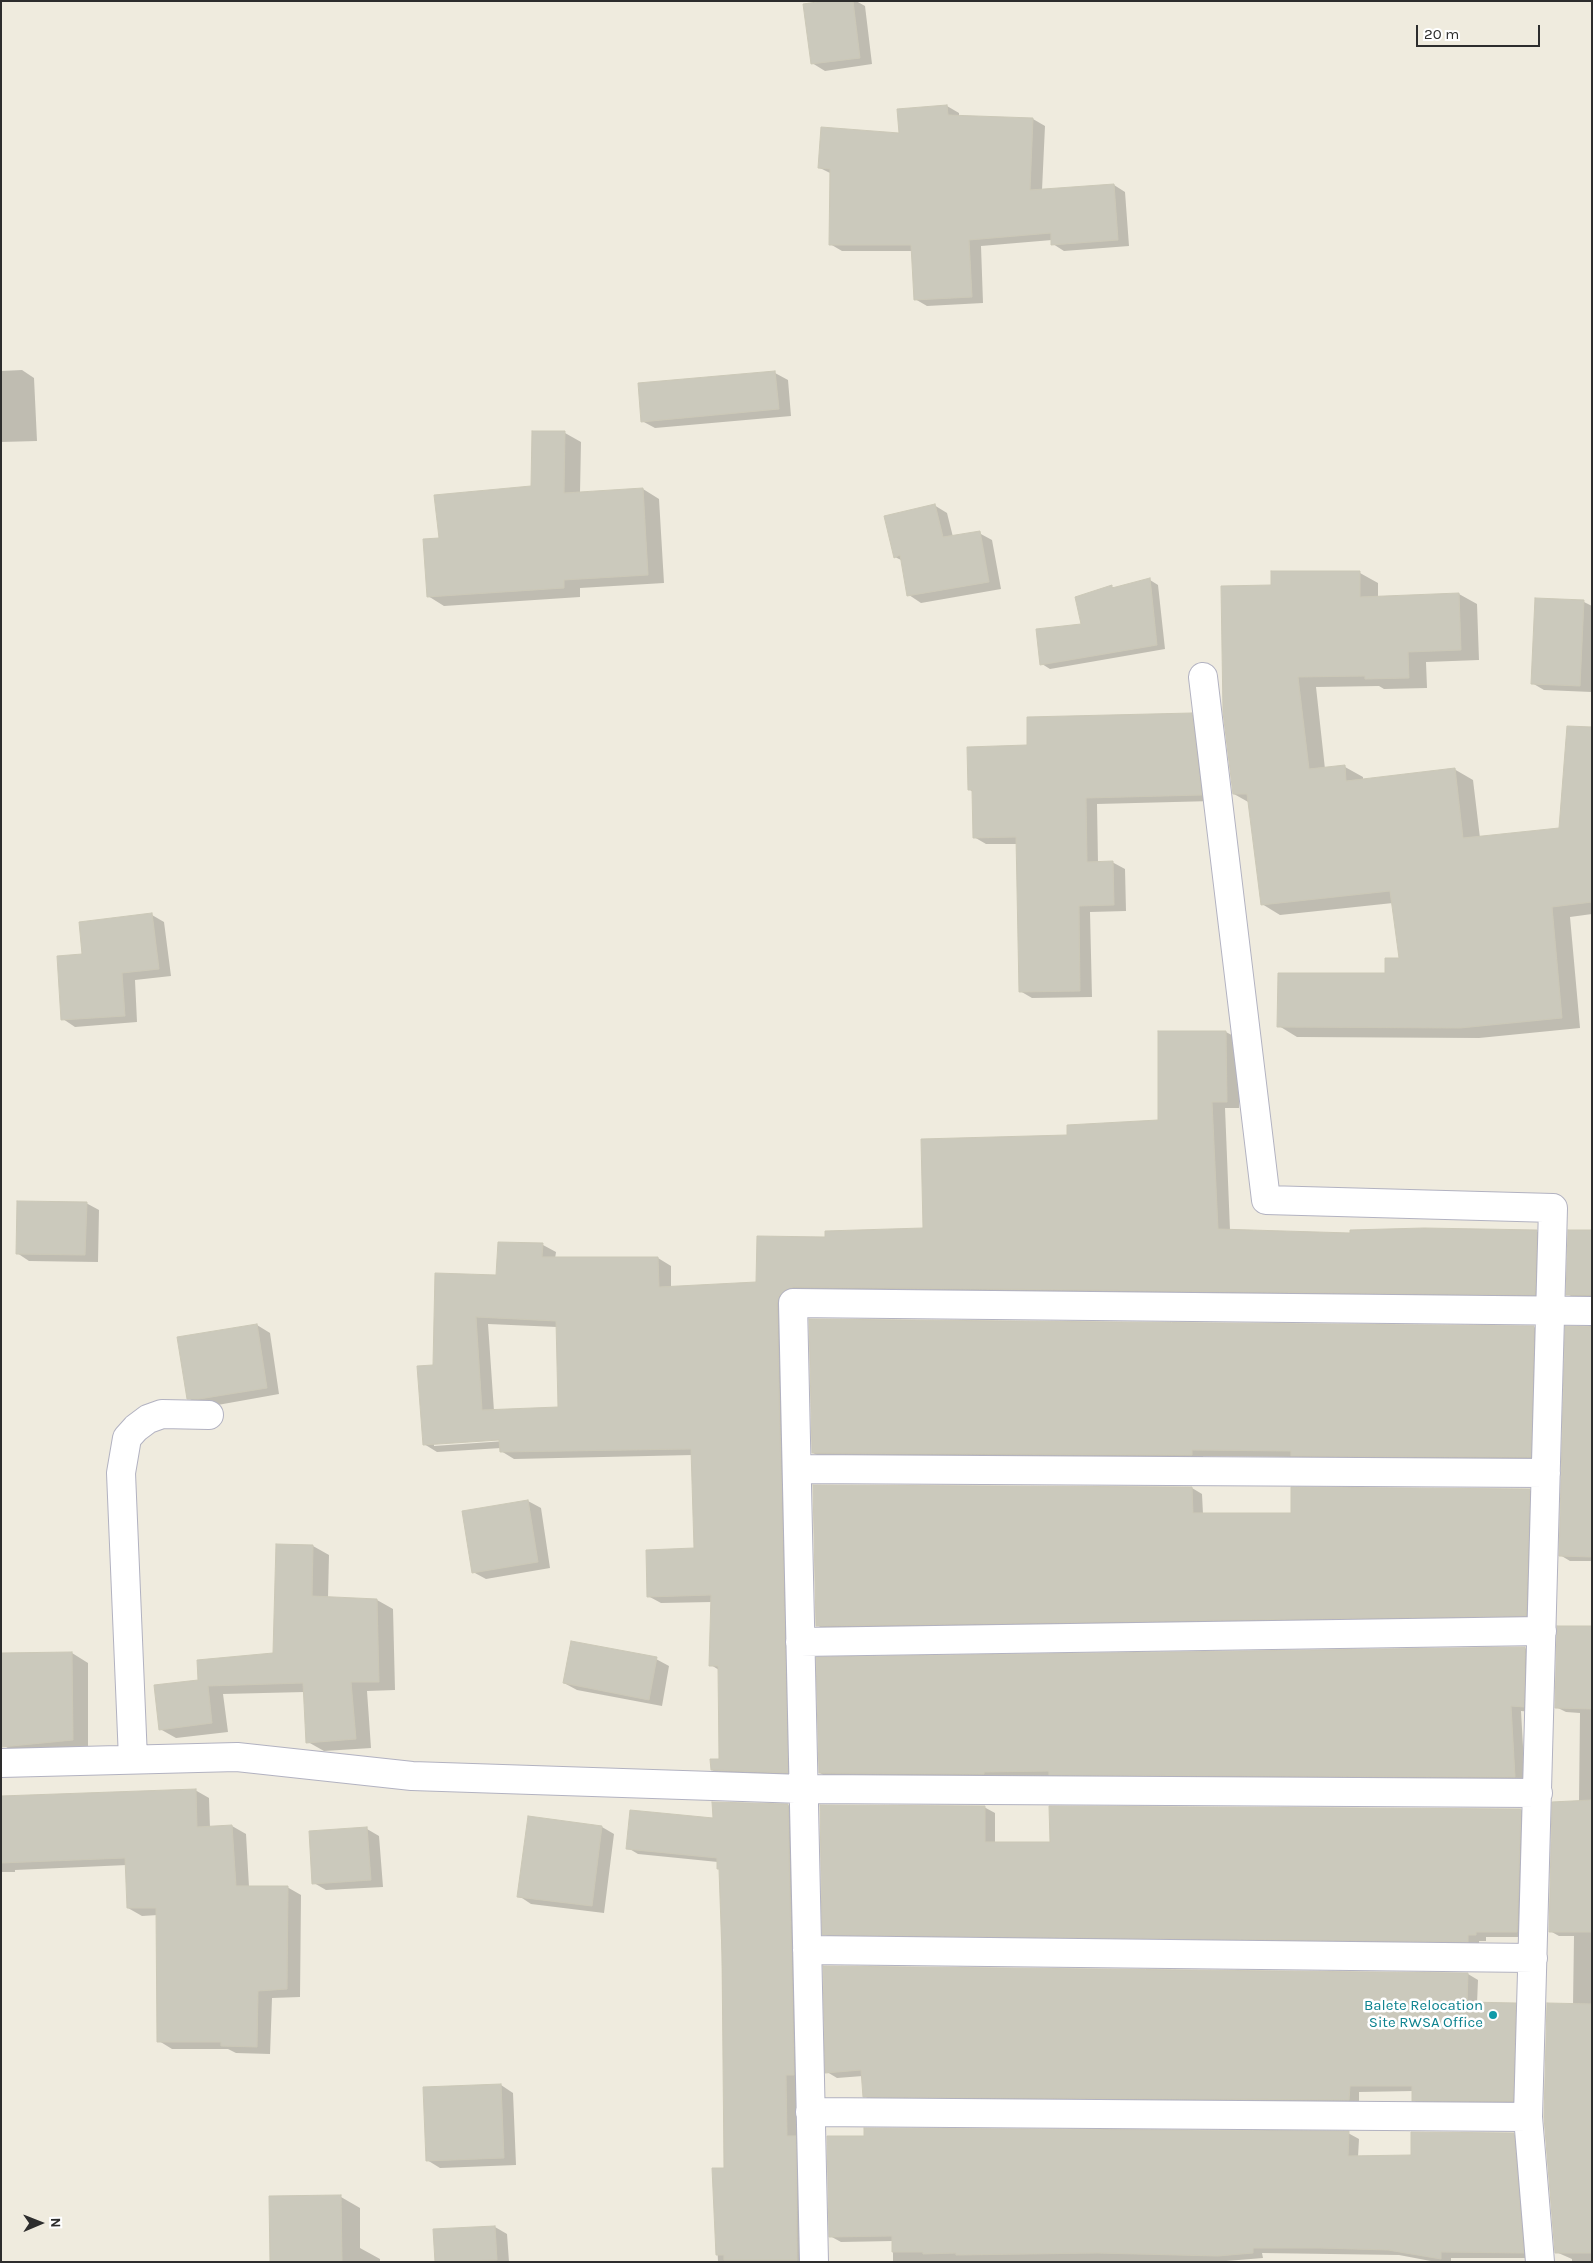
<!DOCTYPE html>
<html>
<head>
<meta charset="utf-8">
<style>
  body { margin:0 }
  #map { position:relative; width:1593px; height:2263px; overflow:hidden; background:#efebde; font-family:Karla,sans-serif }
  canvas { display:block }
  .frame { position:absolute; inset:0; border:2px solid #2d2d2d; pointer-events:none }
  .north { position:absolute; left:15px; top:2198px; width:50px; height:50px; -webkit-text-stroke:4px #fff; paint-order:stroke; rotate:89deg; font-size:14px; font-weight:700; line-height:20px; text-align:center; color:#2d2d2d }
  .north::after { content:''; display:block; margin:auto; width:18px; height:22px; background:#2d2d2d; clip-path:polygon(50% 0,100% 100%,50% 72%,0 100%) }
  .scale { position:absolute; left:1416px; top:25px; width:124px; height:22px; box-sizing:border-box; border:2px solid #2d2d2d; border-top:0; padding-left:6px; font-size:15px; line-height:18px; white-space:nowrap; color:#2d2d2d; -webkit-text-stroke:4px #fff; paint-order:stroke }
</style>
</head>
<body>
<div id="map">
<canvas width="1593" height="2263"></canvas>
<div class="frame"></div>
<div class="north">N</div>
<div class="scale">20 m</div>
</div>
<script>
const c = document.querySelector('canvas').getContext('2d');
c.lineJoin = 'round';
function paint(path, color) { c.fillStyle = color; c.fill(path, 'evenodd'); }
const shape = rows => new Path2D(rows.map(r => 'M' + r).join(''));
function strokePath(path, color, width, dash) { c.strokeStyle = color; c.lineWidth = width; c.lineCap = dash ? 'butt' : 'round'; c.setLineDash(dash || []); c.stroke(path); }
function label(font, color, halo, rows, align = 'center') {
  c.font = font + ' Karla,sans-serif'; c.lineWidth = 5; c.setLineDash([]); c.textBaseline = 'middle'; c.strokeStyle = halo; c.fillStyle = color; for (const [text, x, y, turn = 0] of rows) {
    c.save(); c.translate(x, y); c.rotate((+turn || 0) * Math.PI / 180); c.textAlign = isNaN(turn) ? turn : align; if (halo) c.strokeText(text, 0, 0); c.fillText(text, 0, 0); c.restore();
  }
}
paint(shape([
  [834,1,856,1,865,6,872,64,825,71,812,63],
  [947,106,959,113,959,116,1033,119,1045,126,1042,190,1114,185,1125,192,1129,246,1064,251,1053,244,1052,240,981,246,983,303,927,306,915,299,913,251,842,251,830,244,832,174,820,168,900,134,898,111],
  [22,370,34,378,37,441,1,442,1,371],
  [775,373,788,380,791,416,655,428,642,421],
  [565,433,581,442,580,493,643,489,659,499,664,583,580,588,580,597,444,606,428,596,440,539,532,487],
  [934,505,947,513,953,537,979,533,992,540,1001,589,921,603,909,595,903,561,895,557],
  [1360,573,1378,583,1378,597,1459,594,1477,604,1479,660,1426,662,1427,688,1384,689,1379,686,1316,687,1325,769,1345,767,1363,777,1363,780,1454,769,1473,780,1480,838,1560,829,1592,746,1592,914,1570,917,1580,1028,1479,1038,1297,1037,1279,1026,1386,974,1400,959,1393,903,1280,915,1262,904,1250,803,1234,794,1272,586],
  [1150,580,1158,585,1165,649,1050,669,1042,664,1082,625,1112,587,1115,588],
  [1584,602,1592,606,1592,692,1544,690,1532,683],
  [1191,714,1203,721,1213,801,1097,804,1098,863,1112,862,1125,869,1126,911,1090,912,1092,997,1032,998,1020,991,1018,844,986,844,974,837,973,792,969,789,1028,746],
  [152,915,164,922,171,976,135,980,137,1022,75,1027,63,1019,84,955],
  [1226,1032,1239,1039,1239,1108,1225,1108,1230,1230,1351,1234,1536,1231,1549,1238,1548,1301,807,1294,800,1780,725,1777,712,1770,721,1760,719,1670,711,1665,712,1602,661,1603,648,1596,695,1550,693,1455,514,1459,501,1451,501,1448,437,1452,424,1444,434,1366,497,1276,543,1245,556,1252,555,1259,658,1258,671,1266,671,1288,757,1284,827,1238,925,1229,1069,1137,1159,1121],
  [488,1324,557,1327,559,1409,494,1411],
  [505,1439,505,1441,434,1446,434,1443],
  [86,1203,99,1210,98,1262,29,1261,17,1253],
  [1592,1231,1592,1301,1577,1300,1568,1294],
  [257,1325,270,1333,279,1394,212,1406,201,1405,188,1398],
  [1592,1326,1592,1561,1570,1561,1560,1555,1567,1328],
  [1534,1327,1545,1334,1542,1463,1304,1462,1295,1457,1203,1456,1203,1461,825,1459,813,1453],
  [1192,1488,1202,1494,1203,1514,1292,1514,1529,1490,1540,1496,1536,1621,827,1631,817,1625],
  [528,1501,541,1508,550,1568,486,1579,473,1572],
  [313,1546,329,1555,328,1598,377,1600,393,1609,395,1690,367,1691,371,1748,324,1751,308,1742,305,1692,223,1694,228,1732,176,1738,160,1729,199,1681,274,1654],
  [1592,1627,1592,2262,1572,2262,1572,2259,1556,2252,1573,2005,1574,1936,1559,1936,1550,1931,1579,1802,1580,1713,1566,1712,1556,1707],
  [1525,1648,1535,1654,1533,1712,1521,1711,1525,1782,1060,1780,1054,1776,830,1779,820,1773],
  [72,1653,88,1663,88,1749,22,1756,6,1747],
  [656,1659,669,1666,662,1706,577,1690,564,1683],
  [195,1790,209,1798,210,1828,232,1826,246,1834,249,1887,287,1887,301,1895,300,1997,272,1998,270,2054,236,2053,228,2049,172,2049,159,2041,158,1915,142,1916,128,1908,127,1865,15,1870,15,1872,1,1872,1,1811],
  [788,1805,798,1811,804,2080,796,2081,797,2138,806,2143,807,2262,718,2262,714,2169,726,2169,720,1869,718,1862,638,1854,628,1848,714,1820],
  [984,1807,995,1813,995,1844,1051,1843,1521,1810,1532,1816,1528,1937,1486,1937,1486,1941,1479,1941,1479,1947,835,1940,824,1934],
  [602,1827,614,1834,604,1913,531,1904,519,1896],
  [367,1829,379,1836,383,1887,326,1890,314,1883],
  [1468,1974,1478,1980,1477,2004,1515,2004,1525,2010,1523,2106,1423,2106,1413,2100,1413,2091,1359,2092,1359,2105,874,2102,864,2096,863,2076,837,2078,827,2072],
  [501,2085,513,2093,516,2165,440,2168,427,2160],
  [1348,2133,1359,2139,1358,2157,1412,2156,1513,2134,1524,2140,1533,2258,1451,2258,1451,2262,1436,2262,1399,2255,1262,2253,1263,2258,1214,2262,893,2262,893,2241,841,2242,830,2236],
  [341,2197,360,2208,360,2248,380,2259,380,2262,271,2262],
  [495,2227,507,2234,509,2262,436,2262]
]), '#0003');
const building = shape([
  [824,1,853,1,860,58,811,64,803,4,824,1],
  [947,105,948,115,1033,118,1030,190,1114,184,1118,240,1051,245,1051,233,969,240,972,297,914,300,911,245,829,245,830,169,818,168,821,127,899,133,897,109,947,105],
  [775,371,779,409,641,422,638,383,775,371],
  [532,431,565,431,564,493,643,488,648,575,564,580,564,588,427,597,423,539,439,538,434,495,531,486,532,431],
  [935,504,943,537,980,531,989,582,907,596,900,555,894,558,884,516,935,504],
  [1271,571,1360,571,1360,597,1459,593,1461,650,1408,652,1409,678,1365,679,1365,676,1298,677,1309,769,1345,765,1346,781,1455,768,1463,838,1559,828,1567,726,1592,727,1592,902,1552,907,1562,1018,1460,1028,1277,1027,1278,973,1385,973,1385,958,1399,958,1390,891,1261,905,1247,794,1233,794,1223,712,1221,586,1271,585,1271,571],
  [1150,578,1157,645,1040,665,1036,629,1081,624,1075,597,1112,585,1112,588,1150,578],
  [1535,598,1584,600,1580,686,1531,684,1535,598],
  [1192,713,1202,795,1086,798,1087,862,1113,861,1114,905,1079,906,1080,991,1019,992,1016,837,973,838,972,790,968,790,967,747,1027,745,1027,717,1192,713],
  [152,913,159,969,122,973,125,1016,61,1020,57,956,82,954,79,922,152,913],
  [1158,1031,1226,1031,1227,1102,1212,1102,1218,1229,1350,1233,1350,1230,1424,1228,1537,1230,1535,1295,793,1287,785,1290,779,1296,777,1303,788,1773,711,1770,710,1759,719,1759,718,1666,709,1666,711,1595,647,1597,646,1550,694,1548,691,1449,500,1452,499,1440,423,1445,417,1366,433,1365,435,1273,496,1275,498,1242,543,1243,542,1257,658,1257,659,1287,756,1282,757,1236,825,1237,825,1231,923,1228,921,1139,1067,1135,1067,1125,1158,1120,1158,1031],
  [476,1317,556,1321,558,1407,482,1410,476,1317],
  [17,1201,87,1202,85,1255,16,1254,17,1201],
  [1568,1230,1592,1230,1592,1295,1566,1295,1568,1230],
  [809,1319,1534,1326,1531,1457,1291,1456,1291,1451,1192,1450,1192,1455,812,1453,809,1319],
  [257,1324,267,1388,199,1399,187,1399,177,1337,257,1324],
  [1565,1326,1592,1327,1592,1557,1559,1556,1565,1326],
  [813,1485,1192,1487,1193,1513,1291,1513,1291,1487,1530,1489,1526,1616,816,1626,813,1485],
  [528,1500,538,1562,472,1573,462,1511,528,1500],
  [276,1544,313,1545,312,1596,377,1599,379,1682,351,1682,356,1739,306,1743,303,1683,208,1686,212,1723,159,1730,154,1685,198,1680,197,1660,273,1653,276,1544],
  [1557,1626,1592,1626,1592,1709,1555,1708,1557,1626],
  [571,1641,657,1657,649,1700,563,1683,571,1641],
  [1525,1647,1524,1707,1511,1706,1515,1777,1049,1775,1049,1771,984,1772,984,1774,819,1773,816,1657,1525,1647],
  [72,1652,73,1740,1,1747,1,1653,72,1652],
  [196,1789,197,1827,232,1825,236,1886,288,1886,287,1989,258,1991,257,2047,221,2046,221,2042,157,2042,156,1908,127,1908,125,1858,1,1863,1,1796,196,1789],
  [1592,1800,1592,1932,1549,1932,1552,1802,1592,1800],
  [712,1802,788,1804,794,2075,786,2075,787,2136,796,2136,797,2260,724,2260,724,2255,716,2255,712,2168,724,2168,722,1954,719,1869,717,1869,717,1858,626,1849,630,1810,713,1818,712,1802],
  [820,1805,985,1806,985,1842,1050,1842,1049,1806,1521,1809,1517,1932,1476,1932,1476,1935,1468,1935,1468,1942,822,1935,820,1805],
  [528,1816,602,1826,592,1906,517,1897,528,1816],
  [367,1827,371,1880,312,1884,309,1831,367,1827],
  [823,1966,1468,1973,1467,2002,1516,2003,1513,2101,1412,2101,1412,2086,1350,2086,1349,2100,863,2097,861,2070,825,2073,823,1966],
  [1547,2003,1592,2004,1592,2253,1555,2253,1544,2117,1547,2003],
  [501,2084,504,2158,426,2161,423,2087,501,2084],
  [864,2128,1349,2131,1348,2156,1411,2155,1411,2132,1514,2133,1524,2253,1441,2252,1441,2259,1388,2250,1320,2248,1253,2248,1253,2253,1218,2256,1097,2253,956,2255,956,2253,923,2254,923,2252,892,2252,892,2236,829,2237,827,2136,864,2136,864,2128],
  [341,2195,342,2262,270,2262,269,2196,341,2195],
  [495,2226,497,2260,435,2262,433,2229,495,2226]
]);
paint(building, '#cbc9bc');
strokePath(building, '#cbc8b7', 1);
const minor = shape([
  [1203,677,1266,1200,1553,1208,1528,2117,1540,2262],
  [797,1469,1546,1473],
  [800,1642,1542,1631],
  [133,1759,121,1473,127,1438,136,1428,148,1419,162,1414,209,1415],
  [1,1763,237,1757,412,1776,803,1789,1538,1793],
  [807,1950,1533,1958],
  [810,2112,1528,2117],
  [814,2262,793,1303,1592,1311]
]);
strokePath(minor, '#b2b2c1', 30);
strokePath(minor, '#fff', 28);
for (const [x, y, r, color] of [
  [1493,2015,5,"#0f9aa8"]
]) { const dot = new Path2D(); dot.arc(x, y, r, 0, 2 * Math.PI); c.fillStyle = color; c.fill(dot); strokePath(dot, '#fff', 2); }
label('15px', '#0d838f', '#fff', [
  ["Balete Relocation",1483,2006],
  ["Site RWSA Office",1483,2023]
], 'right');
</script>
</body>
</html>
